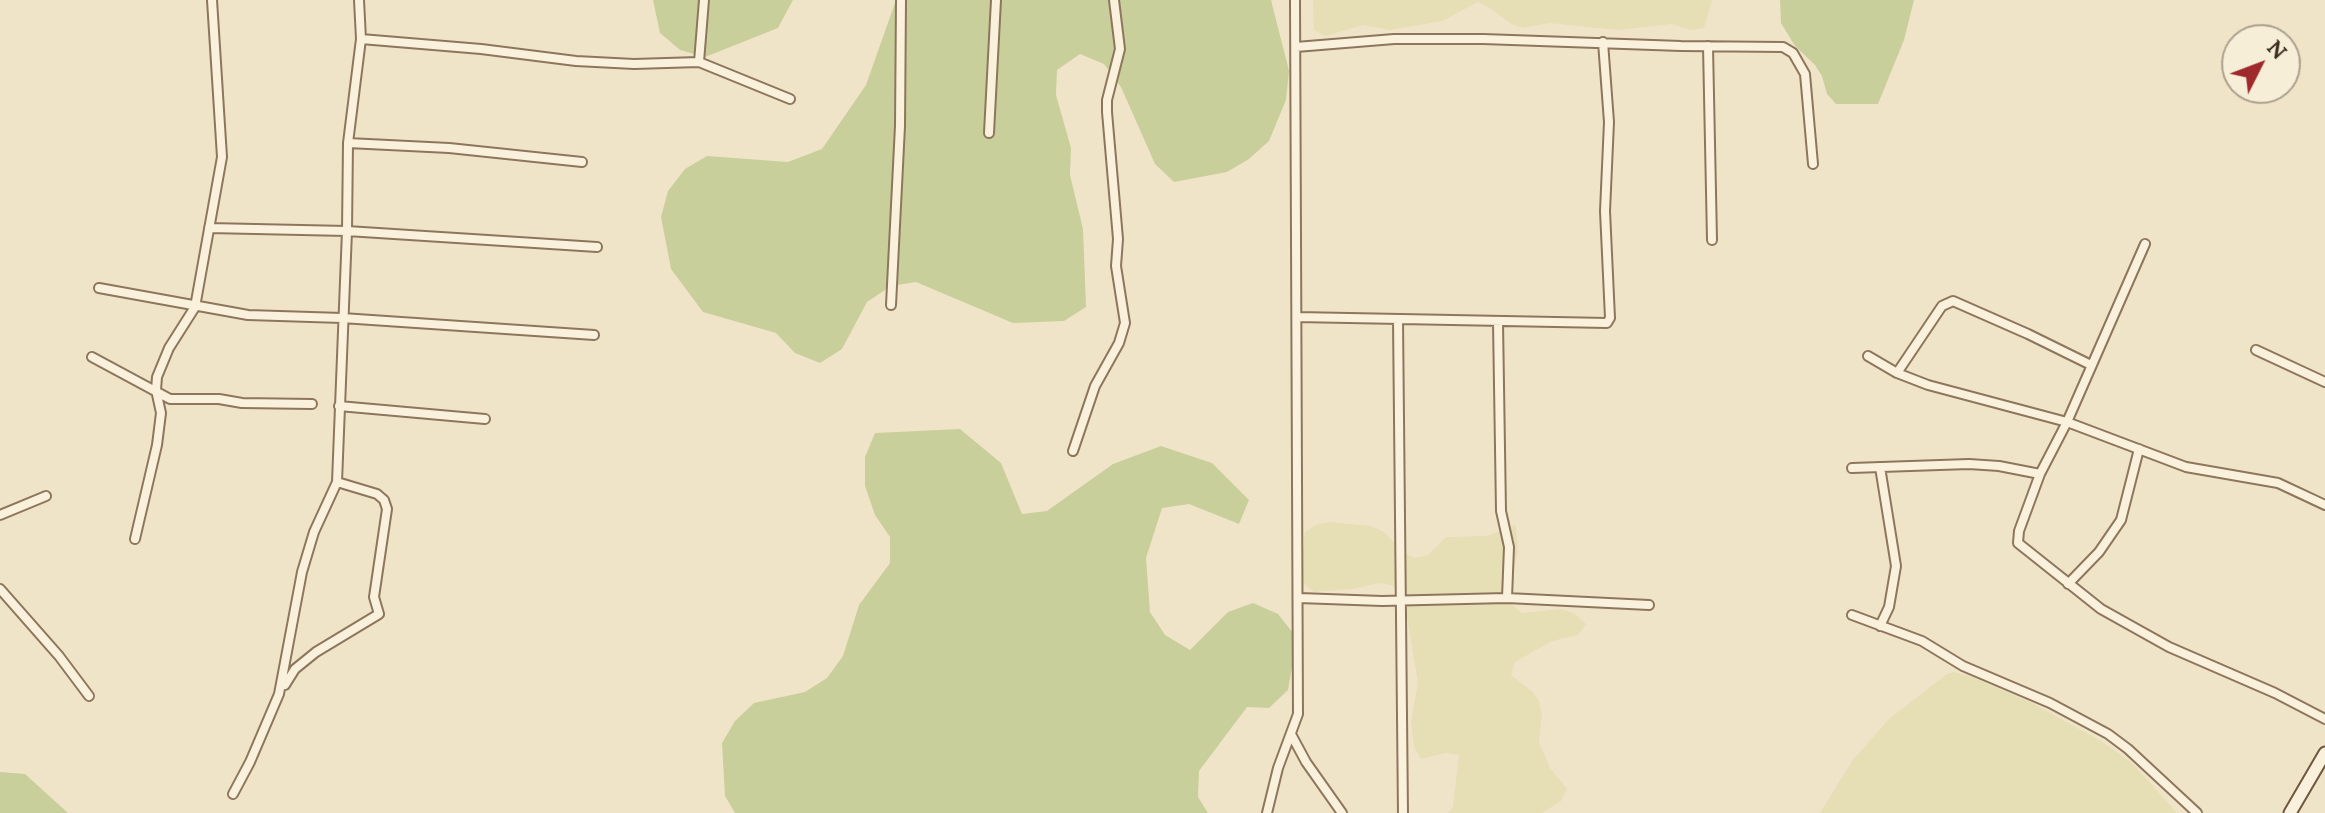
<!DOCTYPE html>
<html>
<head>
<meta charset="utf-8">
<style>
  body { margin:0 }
  #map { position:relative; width:2325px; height:813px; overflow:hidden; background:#f0e4c8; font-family:Lora,serif }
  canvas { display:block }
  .north { position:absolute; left:2221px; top:24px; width:80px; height:80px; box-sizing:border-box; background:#f7eed8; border:2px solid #ada18e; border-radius:50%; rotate:48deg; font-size:22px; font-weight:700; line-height:32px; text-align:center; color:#3d2e20 }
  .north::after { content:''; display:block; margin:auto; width:28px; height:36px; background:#9e2a2b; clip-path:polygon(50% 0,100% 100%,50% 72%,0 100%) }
</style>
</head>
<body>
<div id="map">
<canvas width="2325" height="813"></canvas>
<div class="north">N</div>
</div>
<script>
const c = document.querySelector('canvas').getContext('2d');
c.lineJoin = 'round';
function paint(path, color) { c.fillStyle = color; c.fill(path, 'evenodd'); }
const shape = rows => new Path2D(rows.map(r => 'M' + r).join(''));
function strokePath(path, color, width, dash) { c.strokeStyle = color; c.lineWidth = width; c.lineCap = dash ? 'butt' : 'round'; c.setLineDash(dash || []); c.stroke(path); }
paint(shape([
  [1313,0,1712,0,1704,28,1691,30,1672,24,1618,30,1549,23,1523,28,1511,24,1490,8,1478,2,1442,21,1390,30,1363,25,1325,36,1314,30],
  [1329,522,1371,526,1384,532,1403,552,1415,558,1428,555,1446,537,1487,536,1516,525,1518,551,1512,578,1512,605,1522,613,1562,609,1575,614,1586,624,1578,635,1552,641,1515,662,1511,675,1533,692,1539,701,1542,715,1539,742,1550,768,1567,789,1561,801,1542,813,1448,813,1453,807,1459,755,1446,753,1421,759,1414,747,1411,722,1418,683,1407,617,1407,604,1392,585,1379,583,1353,589,1314,592,1303,583,1302,559,1305,532,1316,525],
  [1954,672,1972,677,2032,703,2101,741,2131,762,2177,813,1820,813,1852,761,1889,719,1947,674]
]), '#e6deb5');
paint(shape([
  [653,0,793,0,778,28,705,57,680,50,660,33],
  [896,0,1271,0,1289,71,1286,100,1269,141,1249,159,1227,172,1174,182,1155,164,1121,87,1104,64,1080,54,1057,70,1056,95,1071,148,1070,175,1083,229,1086,307,1064,321,1013,323,916,282,891,286,867,302,842,349,820,363,795,353,776,333,703,312,671,269,661,217,668,191,685,169,707,156,788,162,822,149,866,85],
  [1780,0,1914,0,1904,40,1878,104,1836,104,1827,94,1822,76,1815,65,1795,46,1781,23],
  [960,429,1001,463,1022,514,1047,511,1113,464,1161,446,1212,463,1249,500,1239,524,1189,504,1162,508,1146,558,1150,612,1165,635,1190,650,1228,612,1253,603,1278,614,1297,638,1288,690,1269,708,1247,707,1199,771,1198,797,1208,813,735,813,725,796,722,743,735,721,754,703,805,692,827,678,843,656,859,605,890,563,890,537,875,515,865,486,865,457,875,433],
  [0,772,25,774,68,813,0,813]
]), '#c9cf9b');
const minor = shape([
  [361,39,481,49,576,61,634,64,699,62,790,99],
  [1708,46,1712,240],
  [1296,47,1394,39,1483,39,1681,46,1783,47,1793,53,1805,74,1813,164],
  [699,62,704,0],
  [989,133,996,0],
  [348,143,449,148,582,162],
  [209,228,347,231,597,247],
  [2145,244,2067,422,2040,474,2019,531,2018,543,2101,609,2169,647,2275,693,2325,719],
  [99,288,248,315,342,318,594,335],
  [891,305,900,126,901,0],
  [1297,317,1607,323,1610,318,1605,211,1609,122,1603,42],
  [1398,319,1403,813],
  [1498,322,1501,511,1509,547,1507,598],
  [2256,350,2325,382],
  [1868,356,1897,373,1928,385,2067,422,2186,467,2278,483,2325,505],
  [92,357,170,399,219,399,242,403,312,404],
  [1897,373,1942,306,1953,301,2028,334,2091,365],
  [339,406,485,419],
  [1073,451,1095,386,1119,343,1125,323,1116,266,1118,239,1107,112,1107,100,1120,49,1114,0],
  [1880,467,1896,566,1889,607,1880,626],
  [1852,468,1969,464,1999,466,2040,474],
  [0,515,46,496],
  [135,539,157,445,161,413,156,390,157,377,169,348,195,307,222,157,212,0],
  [2068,584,2099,552,2121,520,2139,449],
  [0,589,59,656,89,696],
  [1299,598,1382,601,1507,598,1649,605],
  [1852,615,1922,641,1963,666,2050,703,2108,734,2128,749,2197,813],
  [285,685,295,669,316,652,379,614,374,597,387,509,384,500,377,494,337,482],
  [1292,736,1306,762,1342,813],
  [233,794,250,762,279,694,302,572,314,532,337,482,347,231,348,143,361,39,359,0],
  [1267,813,1278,768,1298,714,1295,0]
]);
const secondary = shape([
  [2290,813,2325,753]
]);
strokePath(minor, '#8d765c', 12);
strokePath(secondary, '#6f573f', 15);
strokePath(minor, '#faf1dc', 8);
strokePath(secondary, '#faf1dc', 11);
</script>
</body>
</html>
